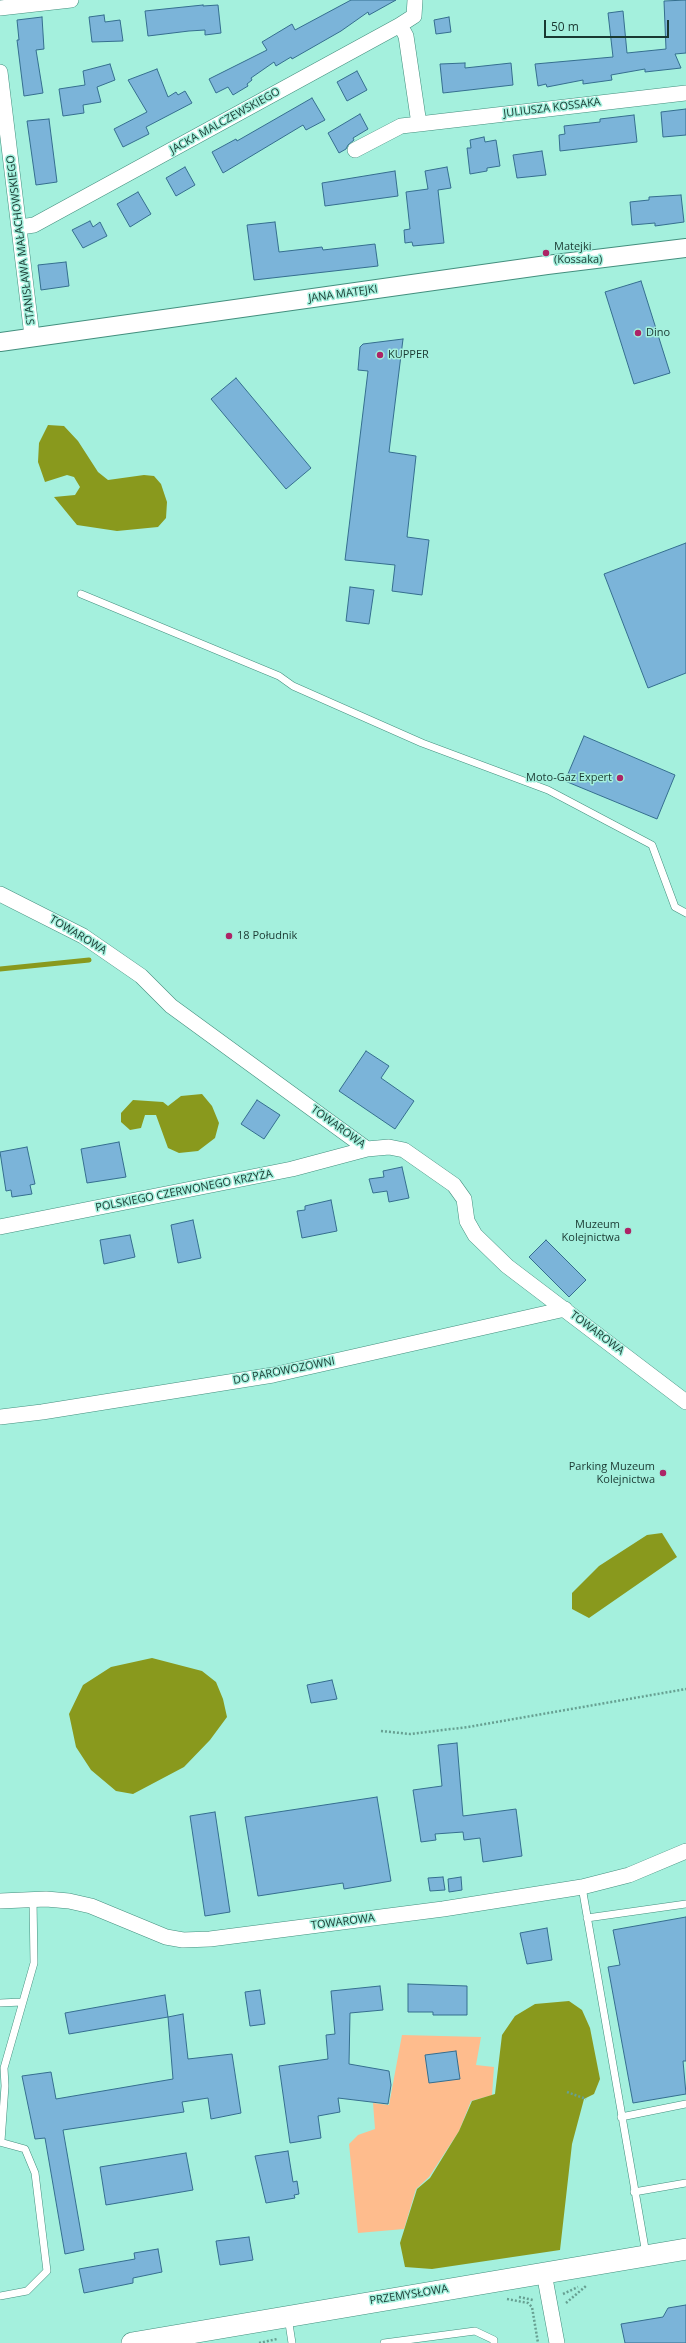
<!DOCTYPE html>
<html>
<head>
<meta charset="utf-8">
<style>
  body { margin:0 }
  #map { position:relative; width:686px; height:2343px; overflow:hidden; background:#a4f0dd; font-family:"Open Sans",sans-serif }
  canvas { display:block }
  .scale { position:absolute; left:544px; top:20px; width:125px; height:18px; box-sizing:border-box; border:2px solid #193831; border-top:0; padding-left:5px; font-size:12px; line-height:14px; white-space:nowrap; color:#193831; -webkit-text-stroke:3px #a4f0dd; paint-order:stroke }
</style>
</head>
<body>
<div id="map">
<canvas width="686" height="2343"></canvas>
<div class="scale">50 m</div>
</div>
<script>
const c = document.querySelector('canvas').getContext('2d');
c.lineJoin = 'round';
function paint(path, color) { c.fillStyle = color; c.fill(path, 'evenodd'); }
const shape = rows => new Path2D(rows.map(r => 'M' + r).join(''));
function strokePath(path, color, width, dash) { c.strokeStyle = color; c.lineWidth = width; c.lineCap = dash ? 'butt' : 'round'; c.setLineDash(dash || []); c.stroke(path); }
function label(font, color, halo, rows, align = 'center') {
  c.font = font + ' "Open Sans",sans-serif'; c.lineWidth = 3; c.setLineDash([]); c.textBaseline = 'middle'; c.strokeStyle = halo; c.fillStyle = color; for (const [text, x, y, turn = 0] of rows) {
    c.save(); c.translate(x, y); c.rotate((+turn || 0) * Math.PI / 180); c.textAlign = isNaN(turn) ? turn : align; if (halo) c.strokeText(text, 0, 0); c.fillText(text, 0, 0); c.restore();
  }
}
paint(shape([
  [402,2035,481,2037,476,2065,494,2067,492,2095,471,2101,459,2131,429,2177,416,2189,404,2229,358,2233,349,2144,358,2135,375,2129,373,2103,389,2105]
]), '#febc8d');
paint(shape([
  [48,425,64,426,78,441,98,472,108,480,144,475,154,476,161,484,167,502,166,518,158,527,117,531,77,525,54,497,75,495,80,487,74,477,67,475,45,482,38,462,39,443],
  [202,1094,212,1106,219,1123,215,1138,198,1151,179,1153,168,1148,156,1115,145,1115,141,1128,130,1130,121,1122,121,1113,133,1100,163,1102,168,1106,181,1096],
  [662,1533,677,1557,589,1618,572,1609,572,1593,599,1566,647,1535],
  [152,1658,202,1671,216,1682,223,1699,227,1717,210,1740,184,1767,133,1794,116,1791,91,1770,76,1747,69,1714,83,1685,111,1667],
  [569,2001,582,2010,590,2028,600,2079,594,2094,584,2099,572,2144,560,2250,432,2269,405,2267,400,2243,417,2189,430,2178,459,2131,472,2101,495,2094,502,2035,515,2016,535,2004]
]), '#89991d');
strokePath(shape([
  [0,969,89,960]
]), '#89991d', 5);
const building = shape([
  [351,0,396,0,369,15,368,12,341,31,292,59,291,57,276,66,274,62,251,78,252,80,247,84,248,86,233,95,228,87,216,93,209,79,267,50,262,42,292,24,295,30,351,0],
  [686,0,686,53,675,54,681,68,645,72,645,69,611,75,612,80,583,84,583,80,547,87,546,84,538,86,535,64,613,57,608,13,623,11,627,53,666,49,664,1,686,0],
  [203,5,203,6,218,5,221,33,205,35,205,30,189,31,148,36,145,11,203,5],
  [104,15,105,22,120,20,123,41,92,42,89,17,104,15],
  [42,17,44,49,36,50,43,93,24,96,17,40,19,40,17,20,42,17],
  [449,17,451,32,436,34,434,20,449,17],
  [465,63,465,68,511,63,513,85,443,93,440,64,465,63],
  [110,64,115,80,97,87,101,102,83,105,84,113,63,116,59,89,85,85,83,71,110,64],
  [157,69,168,97,176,92,178,95,185,91,192,103,146,127,149,134,123,147,114,129,147,112,128,80,157,69],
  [357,71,367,90,347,101,337,82,357,71],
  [312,98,325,120,306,130,303,125,223,173,212,152,236,139,237,141,312,98],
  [686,109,686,135,663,137,661,112,686,109],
  [360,114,368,129,353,138,354,140,348,145,346,149,339,153,328,133,360,114],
  [634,115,637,142,560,151,559,135,565,134,564,126,600,122,600,119,634,115],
  [49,119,57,182,36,185,27,121,49,119],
  [484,137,485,142,496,140,500,166,487,168,487,171,470,174,467,148,471,148,470,140,484,137],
  [542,151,546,175,517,178,513,155,542,151],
  [185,167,195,185,176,196,166,178,185,167],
  [447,167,451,188,438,190,444,243,413,246,412,242,405,243,404,230,410,229,406,192,428,189,425,171,447,167],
  [395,171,398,196,325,206,322,183,395,171],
  [138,192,151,214,130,227,117,204,138,192],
  [681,195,684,222,655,226,655,223,632,225,630,202,649,200,649,197,681,195],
  [90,221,93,227,100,222,107,236,83,248,72,230,90,221],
  [275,222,279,252,322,247,323,250,375,244,378,266,254,280,247,225,275,222],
  [66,262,69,286,41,290,38,265,66,262],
  [641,281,670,373,634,384,605,292,641,281],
  [403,339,389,452,416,456,407,537,429,540,422,595,392,591,395,565,345,560,368,371,358,370,360,347,363,344,403,339],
  [236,378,311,468,286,489,211,399,236,378],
  [686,543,686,673,648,688,604,574,686,543],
  [350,587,374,590,369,624,346,621,350,587],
  [584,736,675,775,657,819,565,781,584,736],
  [366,1051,389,1066,381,1078,414,1101,395,1129,339,1091,366,1051],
  [257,1100,280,1115,264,1139,241,1124,257,1100],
  [119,1142,126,1177,87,1183,81,1149,119,1142],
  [27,1147,35,1184,30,1185,32,1194,12,1197,11,1190,6,1191,0,1152,27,1147],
  [402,1167,409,1198,389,1202,387,1191,373,1193,369,1179,384,1177,383,1171,402,1167],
  [331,1200,337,1231,302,1238,297,1211,305,1210,305,1206,331,1200],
  [193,1220,201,1258,178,1263,171,1225,193,1220],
  [130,1235,135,1257,104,1264,100,1240,130,1235],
  [546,1240,586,1280,569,1297,529,1257,546,1240],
  [332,1680,337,1699,311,1703,307,1685,332,1680],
  [457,1743,463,1816,516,1809,522,1856,483,1862,480,1838,464,1840,463,1832,435,1834,436,1840,421,1842,413,1790,442,1786,438,1745,457,1743],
  [377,1797,391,1881,344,1889,343,1883,258,1896,245,1817,377,1797],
  [215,1812,230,1912,205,1916,190,1816,215,1812],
  [443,1877,445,1890,430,1891,428,1878,443,1877],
  [461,1877,462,1890,449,1892,448,1879,461,1877],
  [686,1917,686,2061,683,2061,686,2094,633,2103,608,1967,620,1965,613,1930,686,1917],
  [547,1928,552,1960,527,1964,520,1933,547,1928],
  [408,1984,467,1986,467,2015,433,2015,433,2012,408,2012,408,1984],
  [380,1986,383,2010,350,2013,349,2064,389,2071,391,2085,388,2104,338,2098,340,2112,318,2116,321,2138,290,2143,279,2066,328,2059,326,2035,335,2034,331,1991,380,1986],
  [260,1990,265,2024,250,2026,245,1992,260,1990],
  [165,1995,168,2017,69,2034,65,2013,165,1995],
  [183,2014,188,2059,232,2054,241,2113,211,2119,208,2098,182,2102,184,2112,63,2130,84,2250,65,2254,45,2138,35,2139,22,2076,51,2072,56,2099,173,2079,168,2017,183,2014],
  [456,2051,460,2079,429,2083,425,2055,456,2051],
  [288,2151,293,2182,297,2181,299,2194,294,2195,295,2198,266,2203,255,2156,288,2151],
  [186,2153,193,2190,106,2205,100,2167,186,2153],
  [249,2237,253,2260,220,2265,216,2241,249,2237],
  [158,2249,162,2272,133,2278,133,2283,84,2293,79,2269,135,2259,134,2253,158,2249],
  [686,2305,686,2343,625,2343,621,2324,663,2317,668,2308,686,2305]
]);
paint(building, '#7bb4d9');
strokePath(building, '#356e8f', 1);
const service = shape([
  [81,594,279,676,293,686,422,743,548,790,652,845,675,907,686,913],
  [582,1887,646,2254],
  [587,1918,686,1904],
  [0,2003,22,2002],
  [621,2117,686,2104],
  [1,2141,5,2086,4,2068,34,1963,33,1899],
  [0,2142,25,2149,35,2173,47,2271,27,2291,0,2296],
  [634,2192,686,2183],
  [288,2317,292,2343],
  [384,2343,475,2331,494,2340,494,2343]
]);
const minor = shape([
  [0,8,71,0],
  [400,25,406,36,419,124,686,93],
  [0,72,32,336],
  [355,150,401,126,419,124],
  [20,227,34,225,400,25,414,16,415,0],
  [0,894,83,936,141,976,171,1006,367,1149,389,1147,404,1150,454,1185,464,1199,467,1221,475,1235,507,1266,686,1402],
  [0,1227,292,1169,367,1149],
  [0,1417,42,1412,273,1375,565,1309],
  [0,1901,46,1899,69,1901,91,1906,166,1937,183,1940,210,1939,443,1909,582,1887,629,1875,686,1851],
  [544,2273,557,2343]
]);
const tertiary = shape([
  [0,342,547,265,686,248]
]);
const secondary = shape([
  [132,2343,686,2249]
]);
strokePath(service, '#438f7e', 8);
strokePath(minor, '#438f7e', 16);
strokePath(tertiary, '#438f7e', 20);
strokePath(secondary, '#438f7e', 22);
strokePath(shape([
  [381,1731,410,1734,468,1727,686,1689],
  [567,2092,586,2099],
  [563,2294,578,2287],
  [519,2297,533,2300],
  [507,2299,528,2303,532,2307,538,2343],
  [566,2303,586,2286],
  [259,2343,277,2339]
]), '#67a092', 2.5, [2, 2]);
strokePath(service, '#fff', 7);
strokePath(minor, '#fff', 15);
strokePath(tertiary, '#fff', 18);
strokePath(secondary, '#fff', 21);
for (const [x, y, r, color] of [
  [546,253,4,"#ad2466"],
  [638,333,4,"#ad2466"],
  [380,355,4,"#ad2466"],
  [620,778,4,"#ad2466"],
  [229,936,4,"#ad2466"],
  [628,1231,4,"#ad2466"],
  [663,1473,4,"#ad2466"]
]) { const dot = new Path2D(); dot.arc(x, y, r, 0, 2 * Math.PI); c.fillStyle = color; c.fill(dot); strokePath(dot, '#a4f0dd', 1.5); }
label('11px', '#193831', '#a4f0dd', [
  ["JULIUSZA KOSSAKA",552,108,-7],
  ["JACKA MALCZEWSKIEGO",225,121,-29],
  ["STANISŁAWA MAŁACHOWSKIEGO",21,240,-97],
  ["JANA MATEJKI",343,294,-8],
  ["TOWAROWA",78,935,31],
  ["TOWAROWA",338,1127,36],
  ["POLSKIEGO CZERWONEGO KRZYŻA",184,1191,-11],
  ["TOWAROWA",597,1333,37],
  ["DO PAROWOZOWNI",284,1371,-11],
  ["TOWAROWA",343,1922,-7],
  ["PRZEMYSŁOWA",409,2295,-9]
]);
label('11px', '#193831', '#a4f0dd', [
  ["Matejki",554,247],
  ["(Kossaka)",554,260],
  ["Dino",646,333],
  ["KUPPER",388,355],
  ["Moto-Gaz Expert",612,778,"right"],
  ["18 Południk",237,936],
  ["Muzeum",620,1225,"right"],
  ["Kolejnictwa",620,1238,"right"],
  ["Parking Muzeum",655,1467,"right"],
  ["Kolejnictwa",655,1480,"right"]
], 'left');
</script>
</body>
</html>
